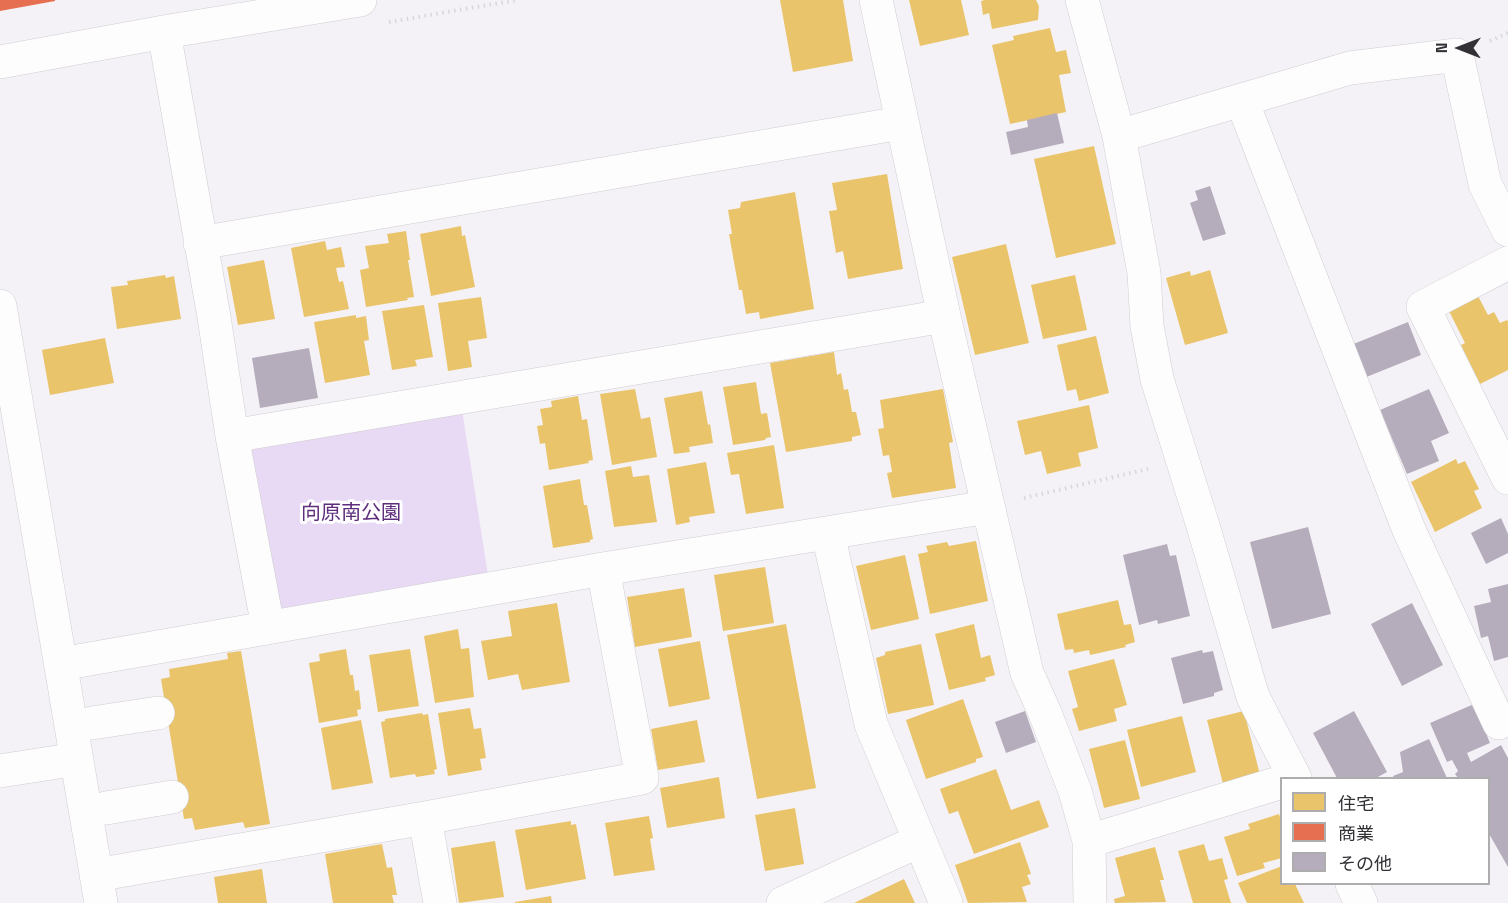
<!DOCTYPE html>
<html>
<head>
<meta charset="utf-8">
<style>
  body { margin:0 }
  #map { position:relative; width:1508px; height:903px; overflow:hidden; background:#f5f2f7; font-family:"Space Grotesk","Noto Sans JP",sans-serif }
  canvas { display:block }
  .legend { position:absolute; left:1280px; top:777px; width:210px; height:108px; box-sizing:border-box; background:#fff; border:2px solid #adadae; margin:0; padding:8px 10px; list-style:none; font-size:18px; color:#333135 }
  .legend li { display:flex; align-items:center; gap:12px; height:30px }
  .legend b { width:30px; border:2px solid #adadae }
  .north { position:absolute; left:1430px; top:18px; width:60px; height:60px; -webkit-text-stroke:4px #fff; paint-order:stroke; rotate:270deg; font-size:16px; font-weight:700; line-height:24px; text-align:center; color:#333135 }
  .north::after { content:''; display:block; margin:auto; width:21px; height:27px; background:#333135; clip-path:polygon(50% 0,100% 100%,50% 72%,0 100%) }
</style>
</head>
<body>
<div id="map">
<canvas width="1508" height="903"></canvas>
<ul class="legend">
<li><b style="height:16px;background:#e9c46a"></b>住宅</li>
<li><b style="height:16px;background:#e76f51"></b>商業</li>
<li><b style="height:16px;background:#b6adbc"></b>その他</li>
</ul>
<div class="north">N</div>
</div>
<script>
const c = document.querySelector('canvas').getContext('2d');
c.lineJoin = 'round';
function paint(path, color) { c.fillStyle = color; c.fill(path, 'evenodd'); }
const shape = rows => new Path2D(rows.map(r => 'M' + r).join(''));
function strokePath(path, color, width, dash) { c.strokeStyle = color; c.lineWidth = width; c.lineCap = dash ? 'butt' : 'round'; c.setLineDash(dash || []); c.stroke(path); }
function label(font, color, halo, rows, align = 'center') {
  c.font = font + ' "Space Grotesk","Noto Sans JP",sans-serif'; c.lineWidth = 6; c.setLineDash([]); c.textBaseline = 'middle'; c.strokeStyle = halo; c.fillStyle = color; for (const [text, x, y, turn = 0] of rows) {
    c.save(); c.translate(x, y); c.rotate((+turn || 0) * Math.PI / 180); c.textAlign = isNaN(turn) ? turn : align; if (halo) c.strokeText(text, 0, 0); c.fillText(text, 0, 0); c.restore();
  }
}
paint(shape([
  [460,397,488,575,268,627,232,436]
]), '#e8daf4');
paint(shape([
  [780,0,843,0,853,61,793,72],
  [909,0,961,0,969,35,920,46],
  [985,0,1036,0,1039,6,1038,20,992,29,989,13,983,15,981,1],
  [1050,28,1056,52,1066,50,1071,73,1059,75,1066,112,1010,124,992,45,1014,40,1013,36],
  [1094,146,1116,244,1056,258,1034,159],
  [887,174,903,269,848,279,843,251,836,253,829,211,837,210,832,183],
  [795,192,814,309,760,319,759,312,746,314,742,290,739,290,729,234,732,234,728,210,740,208,741,202],
  [461,226,462,236,465,235,475,287,431,296,420,234],
  [406,231,410,260,408,260,414,297,407,298,408,300,366,307,360,270,369,268,365,246,389,243,387,234],
  [325,241,327,250,341,247,345,267,336,268,339,282,343,281,349,309,304,317,291,248],
  [1006,244,1029,343,975,355,952,257],
  [264,260,275,319,238,325,227,267],
  [1210,270,1228,333,1185,345,1166,278,1190,271,1191,276],
  [165,275,166,278,174,276,181,319,117,329,111,287,128,285,127,281],
  [1075,275,1087,330,1043,339,1031,285],
  [1478,296,1488,315,1494,312,1500,323,1507,320,1508,322,1508,370,1480,384,1461,345,1465,343,1449,311],
  [481,297,487,338,468,341,472,367,448,371,438,303],
  [424,305,433,357,415,360,417,366,392,370,382,311],
  [356,315,356,318,366,316,369,340,364,341,370,375,325,383,314,322],
  [1096,336,1109,393,1079,401,1076,389,1067,391,1057,345],
  [105,338,114,383,50,395,42,350],
  [834,352,837,375,841,373,844,390,848,389,852,412,856,412,861,435,852,437,852,441,786,452,770,363],
  [756,382,761,414,767,413,771,437,766,438,765,440,733,445,723,387],
  [635,389,641,419,650,417,657,457,612,465,600,394],
  [943,389,953,442,949,443,956,488,892,498,887,473,892,472,889,455,883,456,878,429,884,428,880,400],
  [702,391,708,425,710,424,713,443,689,447,690,452,674,454,664,398],
  [578,396,582,420,587,419,593,460,588,461,589,463,549,470,545,443,540,444,537,426,543,425,540,409,552,407,551,401],
  [1089,405,1098,448,1078,453,1081,466,1047,474,1041,451,1025,455,1017,421],
  [774,445,784,508,746,514,739,474,731,475,727,453],
  [1456,459,1458,464,1465,461,1479,489,1474,491,1482,508,1435,532,1411,482],
  [706,462,715,513,689,517,690,522,676,525,667,469],
  [631,466,633,477,649,475,657,522,614,527,605,471],
  [580,479,584,505,587,505,593,539,590,540,590,542,553,548,543,486],
  [976,541,988,601,930,614,918,554,928,552,926,546,947,542,949,546],
  [905,555,919,619,871,630,856,566],
  [765,567,774,623,723,631,714,575],
  [684,588,692,637,635,647,627,597],
  [1118,600,1124,625,1131,624,1135,642,1125,645,1126,647,1090,655,1089,650,1074,653,1073,649,1065,650,1057,614],
  [557,603,570,682,522,690,518,674,488,680,481,641,512,636,508,611],
  [786,624,816,788,757,799,727,635],
  [974,624,981,658,990,655,995,675,985,678,986,681,949,690,935,634],
  [458,629,461,649,469,648,474,697,435,703,424,636],
  [700,641,710,699,669,707,658,649],
  [921,644,934,705,888,714,876,658,885,655,885,652],
  [346,649,350,675,353,675,355,691,359,690,361,709,357,710,358,716,319,723,309,663,320,661,319,654],
  [410,649,419,706,378,712,369,655],
  [241,651,270,824,245,828,243,822,195,830,192,818,184,819,161,679,170,677,169,669,228,659,227,653],
  [1114,659,1127,705,1114,709,1117,721,1079,731,1072,709,1078,707,1068,671],
  [963,699,983,757,976,759,976,762,926,779,906,720],
  [470,708,474,729,481,728,486,758,480,759,482,770,448,776,438,713],
  [1244,711,1260,775,1223,784,1207,720],
  [422,713,423,715,428,714,437,769,434,770,435,774,416,777,415,774,390,778,381,722,385,721,385,719],
  [1182,716,1196,772,1141,787,1127,730],
  [361,720,373,783,332,790,321,728],
  [697,720,705,762,658,770,651,729],
  [1125,740,1140,799,1104,808,1089,749],
  [996,769,1011,810,1039,800,1049,827,974,854,958,811,949,814,940,789],
  [719,777,725,818,667,828,660,788],
  [795,808,804,864,765,871,755,815],
  [1279,814,1282,824,1282,858,1263,863,1265,868,1237,876,1224,837,1250,829,1248,824],
  [649,816,653,838,650,839,655,870,614,876,605,823],
  [571,821,571,825,576,824,586,879,526,890,515,830],
  [495,841,504,897,459,903,451,848],
  [1020,842,1031,874,1027,875,1031,884,1022,887,1027,902,968,903,955,865],
  [382,844,387,868,392,867,397,895,392,895,394,903,333,903,325,854],
  [1204,844,1209,861,1222,858,1228,879,1224,880,1231,903,1193,903,1178,851],
  [1155,847,1164,880,1160,880,1166,902,1115,903,1114,899,1125,896,1115,858],
  [1282,866,1282,884,1295,884,1304,903,1247,903,1238,883],
  [262,869,267,903,218,903,214,877],
  [904,879,915,903,854,903],
  [551,896,552,903,515,903,515,902]
]), '#e9c46a');
paint(shape([
  [0,0,55,0,55,1,0,11]
]), '#e76f51');
paint(shape([
  [1057,113,1064,143,1011,155,1006,132,1028,127,1027,120],
  [1210,186,1226,234,1203,241,1190,203,1198,200,1195,191],
  [1408,322,1421,355,1364,378,1351,345],
  [309,348,318,398,260,408,252,358],
  [1429,389,1449,433,1431,441,1439,461,1407,474,1380,410],
  [1501,518,1508,534,1508,553,1486,564,1471,533],
  [1308,527,1331,614,1272,629,1250,542],
  [1167,544,1170,556,1176,555,1190,616,1158,624,1157,620,1139,625,1123,555],
  [1508,584,1508,657,1494,661,1488,636,1481,638,1474,606,1491,602,1488,589],
  [1412,603,1443,665,1402,686,1371,624],
  [1202,650,1203,653,1213,651,1223,690,1214,693,1214,696,1183,704,1171,658],
  [1474,704,1490,743,1467,753,1471,762,1501,745,1508,758,1508,867,1488,832,1488,778,1458,778,1455,774,1458,771,1452,760,1447,762,1430,723],
  [1025,711,1036,742,1006,753,995,722],
  [1354,711,1387,772,1376,778,1337,778,1313,733],
  [1429,739,1447,778,1394,778,1393,776,1403,772,1400,752]
]), '#b6adbc');
const minor = shape([
  [876,0,944,316,1027,673,1045,713,1075,791,1089,841,1090,903],
  [1082,0,1119,136,1144,273,1147,326,1157,379,1204,529,1253,697,1295,778],
  [164,32,214,317,232,436,268,627],
  [0,62,164,32,360,0],
  [1242,101,1409,530,1499,723],
  [1119,136,1350,68,1457,55,1485,184,1508,230],
  [200,243,901,123],
  [1508,263,1423,307,1508,478],
  [0,306,101,903],
  [232,436,944,316],
  [828,534,871,724,946,903],
  [61,664,603,569,988,507],
  [92,723,158,713],
  [0,771,77,759],
  [106,808,172,797],
  [1089,841,1282,782],
  [96,875,425,818],
  [1352,884,1361,903],
  [440,903,425,818,642,778,603,569],
  [783,903,919,841]
]);
strokePath(minor, '#cfcdd1', 34);
strokePath(shape([
  [389,22,517,0],
  [1490,41,1508,33],
  [1024,498,1148,469]
]), '#d7d6d8', 4, [1.5, 4.5]);
strokePath(minor, '#fefdfe', 33);
label('20px', '#5e2d7c', '#fff', [
  ["向原南公園",351,514]
]);
</script>
</body>
</html>
